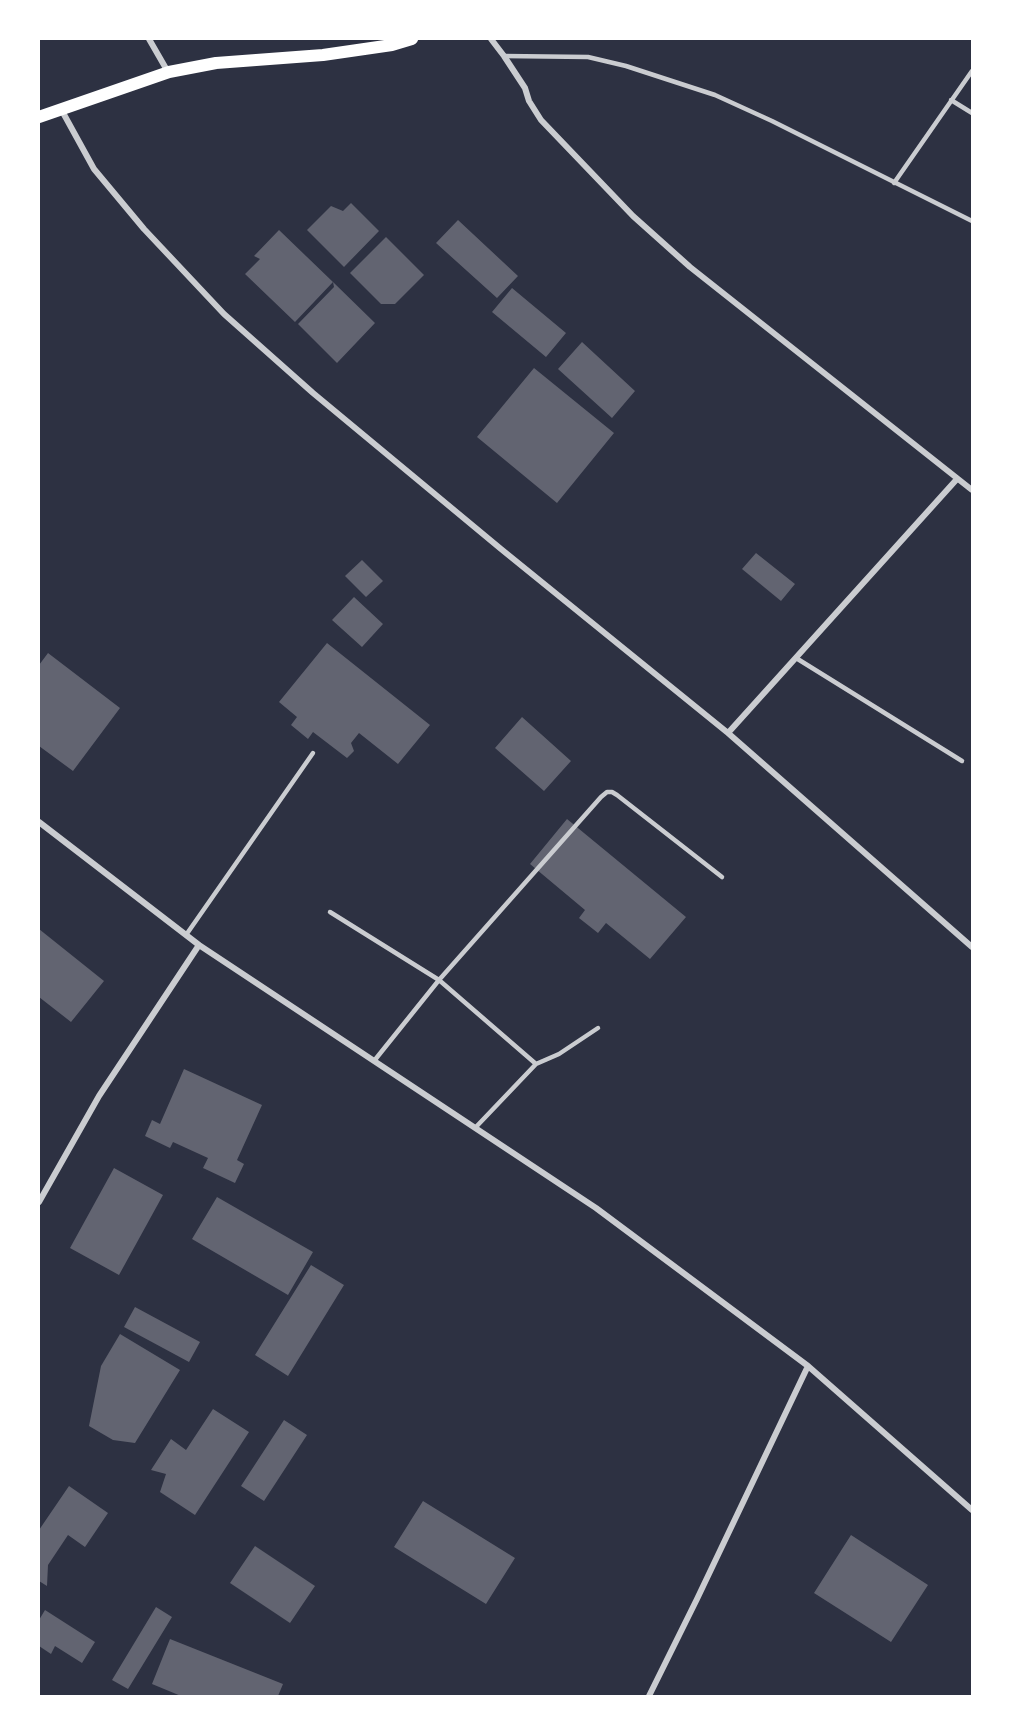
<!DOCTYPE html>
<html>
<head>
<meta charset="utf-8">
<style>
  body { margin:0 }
  #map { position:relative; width:1011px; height:1735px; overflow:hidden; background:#2d3142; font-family:Cabin,sans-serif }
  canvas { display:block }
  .frame { position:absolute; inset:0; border:40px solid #fff; pointer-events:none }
</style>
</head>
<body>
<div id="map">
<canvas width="1011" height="1735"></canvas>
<div class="frame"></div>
</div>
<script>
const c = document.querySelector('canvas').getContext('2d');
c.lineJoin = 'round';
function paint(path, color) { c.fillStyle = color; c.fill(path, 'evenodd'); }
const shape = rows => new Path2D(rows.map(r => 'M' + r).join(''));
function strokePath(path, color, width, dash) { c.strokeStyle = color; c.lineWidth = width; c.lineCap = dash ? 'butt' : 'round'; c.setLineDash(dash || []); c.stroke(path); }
paint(shape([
  [351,203,379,231,344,267,307,230,331,206,343,211],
  [458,220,518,276,497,298,436,243],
  [279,230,333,282,375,323,337,363,298,324,334,287,333,282,295,322,245,274,260,259,254,256],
  [386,237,424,275,395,304,381,304,350,273],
  [512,288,566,333,546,357,492,312],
  [582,342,635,391,612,418,558,369],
  [534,368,614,433,557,503,477,437],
  [756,553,795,584,781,601,742,569],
  [362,560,383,581,366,597,345,576],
  [354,597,383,624,362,647,332,620],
  [327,643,430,725,398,764,359,733,351,743,354,751,347,758,313,732,308,739,291,725,297,717,279,702],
  [48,653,120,708,73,771,39,746,39,665],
  [522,717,571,761,544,791,495,748],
  [567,819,686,917,650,959,606,923,598,933,579,918,585,910,530,864],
  [39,929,104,981,71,1022,39,997],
  [184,1069,262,1105,237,1160,244,1164,235,1183,203,1168,208,1158,173,1142,170,1148,145,1136,152,1120,160,1124],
  [114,1168,163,1195,119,1275,70,1248],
  [217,1197,313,1252,288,1295,192,1239],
  [311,1265,344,1285,288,1376,255,1355],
  [135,1307,200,1342,189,1362,124,1327],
  [120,1334,180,1370,135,1443,113,1440,89,1426,101,1366],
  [213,1409,249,1432,195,1515,160,1492,166,1474,151,1470,171,1439,186,1450],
  [284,1420,307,1435,264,1501,241,1486],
  [69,1486,108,1513,85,1547,68,1535,48,1565,47,1586,39,1581,39,1530],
  [423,1501,515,1558,486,1604,394,1547],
  [851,1535,928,1585,891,1642,814,1593],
  [255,1546,315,1586,290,1623,230,1583],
  [156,1607,172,1617,128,1689,112,1680],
  [45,1610,95,1642,82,1663,55,1646,51,1654,39,1646,39,1620],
  [170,1639,283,1684,278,1696,181,1696,152,1684]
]), '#626471');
strokePath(shape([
  [504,56,588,57,626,66,715,95,772,121,972,221],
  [951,100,972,113],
  [894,183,972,71],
  [796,658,962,761],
  [330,912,439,980,536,1064],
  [186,935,313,753],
  [374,1061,439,980,601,797,607,792,612,792,617,795,722,877],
  [475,1128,536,1064,559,1054,598,1028]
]), '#caccd0', 4.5);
strokePath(shape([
  [149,39,168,72],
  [491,39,504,56,525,88,529,101,541,120,633,216,690,267,972,490],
  [61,109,94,169,144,229,224,314,313,393,501,549,728,733,972,947],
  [728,733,957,479],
  [39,822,199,945,99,1096,39,1202],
  [199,945,596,1208,808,1366,972,1510],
  [649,1696,697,1599,808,1366]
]), '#caccd0', 6);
strokePath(shape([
  [39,117,169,72,216,63,323,55,392,45,412,39]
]), '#fff', 12);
</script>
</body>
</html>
